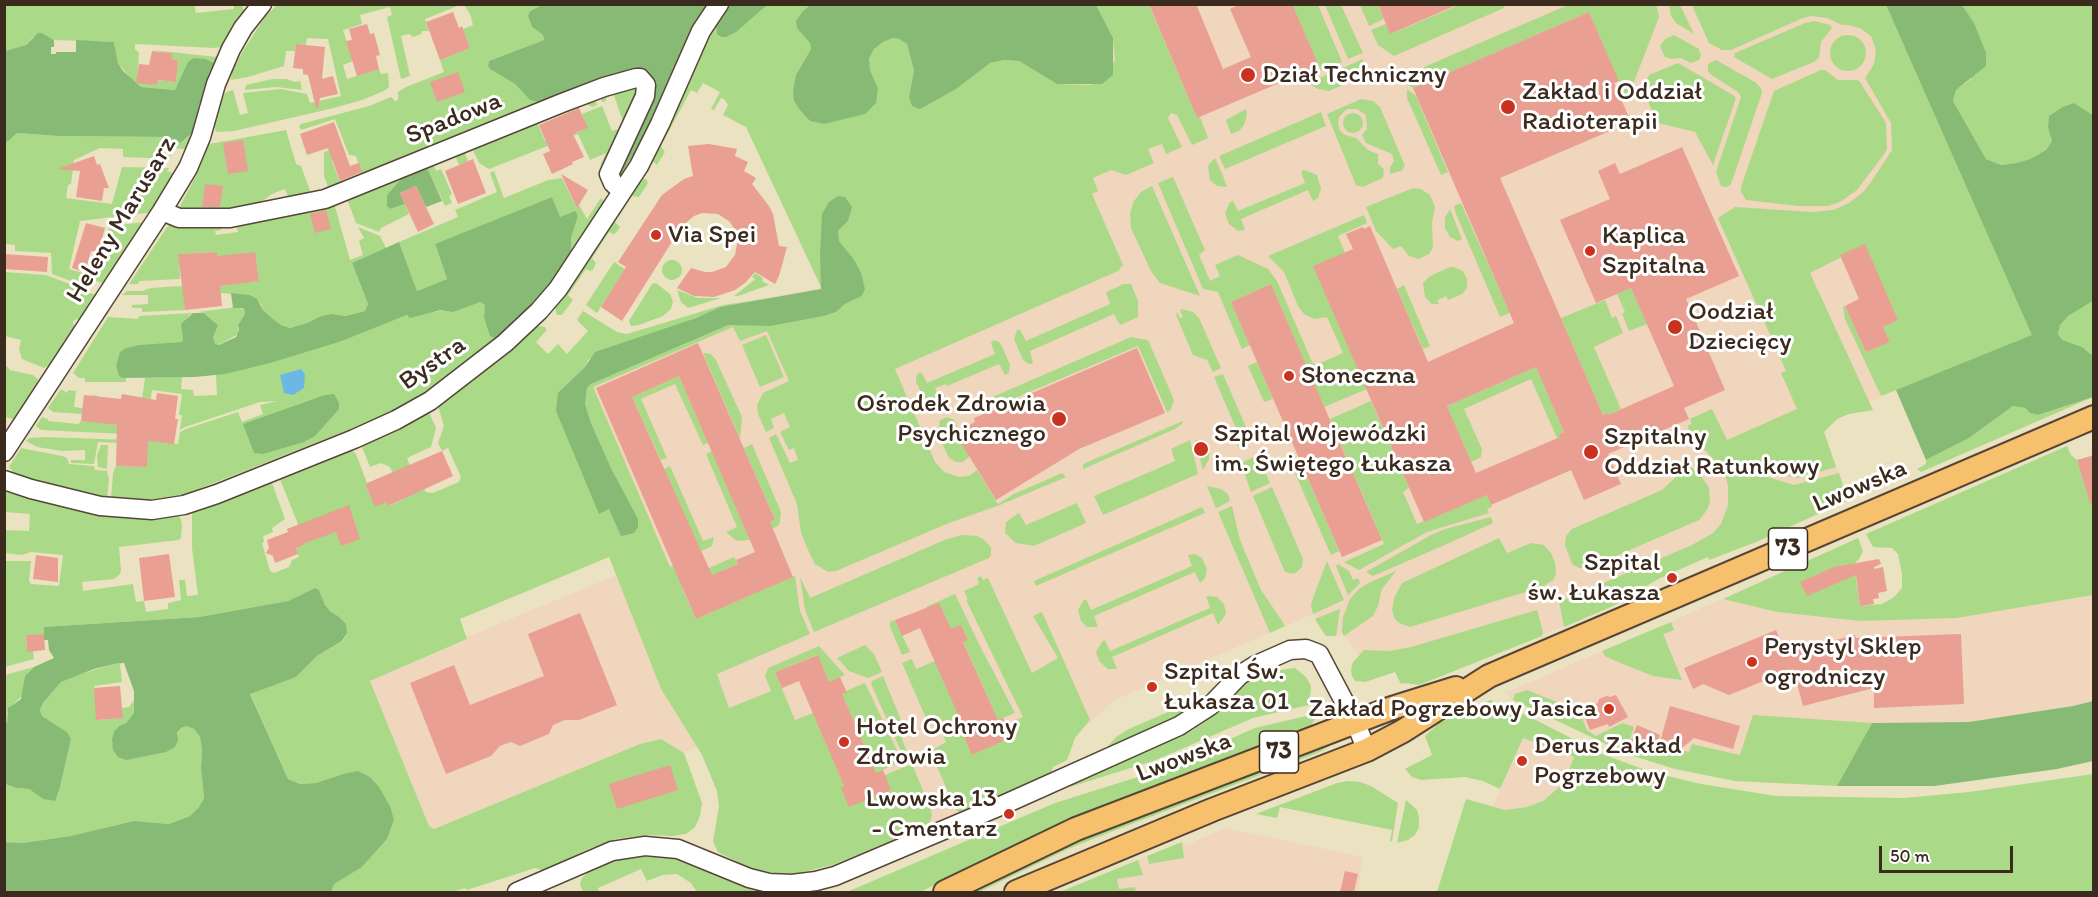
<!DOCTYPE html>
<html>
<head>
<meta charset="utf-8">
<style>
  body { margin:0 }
  #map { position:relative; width:2098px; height:897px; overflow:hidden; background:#ebe2c2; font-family:Itim,sans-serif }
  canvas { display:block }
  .frame { position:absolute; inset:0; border:6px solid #3b2a1e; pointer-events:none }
  .scale { position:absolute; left:1879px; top:846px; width:134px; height:27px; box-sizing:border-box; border:3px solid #3b2a1e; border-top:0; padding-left:8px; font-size:18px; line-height:21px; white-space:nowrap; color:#3b2a1e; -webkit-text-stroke:4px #fff; paint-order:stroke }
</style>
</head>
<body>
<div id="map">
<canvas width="2098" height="897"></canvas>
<div class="frame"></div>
<div class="scale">50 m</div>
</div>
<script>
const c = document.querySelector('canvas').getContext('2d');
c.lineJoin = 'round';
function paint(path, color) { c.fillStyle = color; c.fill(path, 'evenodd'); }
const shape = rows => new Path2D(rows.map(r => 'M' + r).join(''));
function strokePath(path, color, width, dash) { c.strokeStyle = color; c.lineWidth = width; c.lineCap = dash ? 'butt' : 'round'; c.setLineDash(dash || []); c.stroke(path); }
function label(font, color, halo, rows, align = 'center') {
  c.font = font + ' Itim,sans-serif'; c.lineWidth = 6; c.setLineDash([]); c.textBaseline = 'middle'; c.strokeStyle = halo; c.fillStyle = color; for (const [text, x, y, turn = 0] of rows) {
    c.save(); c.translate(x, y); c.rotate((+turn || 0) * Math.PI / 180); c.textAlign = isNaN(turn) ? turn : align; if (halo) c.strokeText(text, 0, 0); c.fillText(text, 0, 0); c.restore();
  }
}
paint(shape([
  [728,5,1886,5,2033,336,1820,421,1845,490,1857,488,1857,493,1851,499,1756,542,1709,560,1708,557,1658,579,1613,606,1419,685,1405,683,1401,684,1395,672,1370,681,1355,681,1352,676,1351,666,1359,656,1342,633,1333,637,1323,634,1313,614,1117,699,1081,730,1075,738,1067,760,1053,767,1050,775,897,840,832,865,795,874,777,873,757,870,741,864,718,852,713,842,719,806,717,791,702,755,697,747,684,753,661,739,640,744,434,829,429,826,370,681,467,640,467,637,617,575,661,689,697,747,544,383,720,307,821,288,737,108],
  [2093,595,2093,701,2073,706,1969,722,1872,723,1837,786,1735,781,1675,769,1627,754,1513,700,1505,693,1723,599,1777,612,1860,621,1957,618],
  [1522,738,1574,756,1564,783,1543,801,1527,807,1505,810,1493,806],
  [1226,828,1363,857,1358,892,1060,892,1182,842,1186,845]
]), '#f0d6bc');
paint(shape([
  [194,4,196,13,234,9,234,5,241,4,245,12,222,47,214,48,135,44,135,49,139,53,137,82,157,85,158,80,176,82,178,60,171,59,171,53,153,50,217,57,214,63,206,59,182,77,175,90,141,87,132,80,118,63,114,42,54,40,42,33,32,38,26,45,5,51,5,5],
  [1656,4,1659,17,1627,100,1589,12,1413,88,1408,85,1412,78,1426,72,1424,67,1568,5],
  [277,5,460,5,425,19,429,31,422,31,421,34,413,37,409,34,401,36,410,76,401,79,387,17,392,15,390,7,360,15,362,24,343,30,353,61,343,65,347,79,379,69,381,74,388,73,389,87,384,91,362,100,334,108,234,131,216,132,214,125,222,100,225,93,233,90,240,115,248,113,243,93,281,89,307,94,310,103,341,96,328,39,307,38,306,45,296,44,295,51,286,51,284,66,248,77,231,80,232,72,243,51,265,17],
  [464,5,542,5,530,11,528,16,532,27,543,35,544,40,489,61,488,66,490,69,515,84,530,100,548,106,312,199,270,207,275,200,288,197,285,189,272,194,261,202,262,209,231,215,184,216,179,208,196,176,209,144,286,130,296,164,301,166,312,196,329,190,324,176,324,152,342,145,346,155,332,161,341,185,363,177,356,156,349,155,335,119,301,130,299,126,301,124,369,106,391,97,395,101,398,100,398,92,406,87,444,72,440,60,470,48,463,29,473,25,470,14],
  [767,5,810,5,803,11,806,37,810,43,811,49,796,75,794,101,810,121,878,88,870,70,869,60,874,49,883,42,893,38,899,39,907,44,911,54,914,70,909,97,973,74,990,63,1004,60,1019,61,1057,84,1092,85,1115,61,1113,38,1096,5,1149,5,1197,118,1200,117,1208,138,1192,145,1177,115,1171,113,1168,118,1182,147,1166,154,1162,144,1148,149,1154,163,1126,175,1111,170,1093,178,1098,191,1092,194,1123,265,1118,271,895,369,935,462,944,472,959,477,969,476,977,470,998,504,1014,494,1062,473,1066,477,1000,505,949,523,836,571,828,572,815,564,808,550,801,533,797,504,769,438,776,434,790,463,798,460,794,448,789,450,780,432,790,427,784,413,771,419,774,428,766,432,758,414,757,405,763,393,789,381,767,331,740,341,733,327,593,387,670,567,687,560,680,581,734,557,736,560,738,564,682,588,696,619,795,576,800,611,810,634,717,674,729,708,771,691,765,676,768,668,819,646,845,675,829,682,817,655,775,672,795,720,813,713,844,786,885,775,912,764,931,810,932,816,928,826,832,865,795,874,777,873,757,870,741,864,718,852,713,842,719,806,717,791,702,755,661,689,609,557,460,619,467,639,370,681,429,826,434,829,640,744,661,739,684,753,702,803,700,816,695,827,686,834,672,836,648,835,615,839,588,849,542,872,540,869,535,868,467,890,465,888,452,892,331,892,334,883,362,867,387,839,394,820,391,808,370,777,343,774,316,783,300,784,288,779,250,693,296,677,317,656,343,641,347,633,338,616,331,612,325,605,319,590,315,588,288,601,199,617,44,627,44,634,26,636,27,651,33,651,34,659,5,667,5,561,31,561,29,581,31,584,59,586,63,555,31,552,22,555,5,553,5,530,29,531,30,514,5,512,5,492,117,517,139,518,177,515,181,519,182,526,181,538,179,540,119,547,121,571,120,574,114,579,82,582,83,591,133,584,136,602,144,601,146,612,168,609,168,603,181,600,179,580,185,580,187,596,198,595,192,548,192,512,271,480,285,519,272,528,273,532,263,536,264,542,262,543,270,571,274,573,289,567,292,560,299,557,296,548,306,544,279,477,350,448,356,454,367,483,365,484,375,506,386,502,389,506,404,499,390,467,381,463,370,467,362,447,365,442,429,412,436,428,431,447,407,458,413,474,426,492,433,493,459,482,461,477,448,448,442,451,438,443,444,426,438,406,494,363,534,328,542,326,546,328,546,331,536,342,548,354,558,344,567,354,588,331,577,320,583,311,617,332,627,334,723,305,775,297,720,307,696,318,589,359,585,367,577,375,599,513,609,509,638,519,611,468,591,423,585,404,587,388,591,384,728,324,771,326,824,316,836,312,845,304,862,296,865,289,853,258,839,241,838,231,848,221,851,208,820,255,822,289,746,127,723,115,728,105,725,100,721,98,714,110,711,109,720,92,703,83,697,93,691,90,661,146,665,152,657,165,651,160,711,24,760,9],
  [1292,5,1318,5,1342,62,1321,71],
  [1325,5,1341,5,1363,53,1348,59],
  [1360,5,1378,5,1384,19,1369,26],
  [1459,5,1503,5,1504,8,1394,56,1378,45,1371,30,1386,24,1391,34],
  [1669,5,1680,5,1694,34,1676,23,1671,16],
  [1692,5,1886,5,2033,336,1881,396,1845,319,1843,307,1845,306,1866,352,1890,342,1883,327,1898,320,1865,245,1810,273,1873,410,1849,414,1837,419,1824,432,1836,467,1799,478,1756,471,1722,470,1706,451,1690,443,1688,425,1692,424,1690,419,1712,409,1727,440,1797,409,1781,373,1786,371,1718,218,1735,207,1812,212,1833,210,1849,203,1863,192,1871,182,1892,150,1891,123,1865,78,1874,64,1876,50,1871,36,1860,28,1848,25,1842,25,1827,18,1811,16,1803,18,1731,50,1722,50,1709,43],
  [1962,5,2093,5,2093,115,2074,103,2048,128,2052,141,2046,150,2030,159,2016,163,2001,165,1986,159,1953,101,1956,90,1971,79,1974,23],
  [1815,21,1830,25,1832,28,1821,42,1819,57,1816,61,1772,79,1734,57,1735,53,1805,23],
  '1830 53a18 18 0 1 1 36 0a18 18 0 1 1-36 0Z',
  [1674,35,1699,49,1701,56,1699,60,1691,63,1681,58,1672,59,1665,57,1660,46,1665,39],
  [1363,59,1363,65,1359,74,1352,81,1329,91,1318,89,1308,83],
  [1716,60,1755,82,1761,88,1762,93,1731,184,1727,187,1721,186,1716,172,1741,97,1738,92,1710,74,1708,71,1708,64],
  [1678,63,1733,95,1736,98,1713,165,1695,132,1658,123,1643,91,1649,75],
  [1821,70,1825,70,1838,80,1857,80,1860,82,1886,123,1887,148,1885,153,1857,190,1840,202,1828,206,1798,206,1746,200,1741,192,1741,187,1774,91],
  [273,79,286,79,295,82,300,81,302,90,276,87,245,90,246,85],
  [634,81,642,85,642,95,625,128,614,95,606,98,606,101,602,102,600,96,594,98,597,105,592,107,583,102,536,120,545,141,575,127,577,133,587,128,582,114,602,106,612,131,618,129,620,134,612,155,600,166,606,153,590,160,578,134,489,169,479,163,473,150,465,153,468,161,459,165,454,153,455,150,564,105,620,84],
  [1407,89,1416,96,1448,172,1441,175,1407,98],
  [1361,99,1373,101,1380,107,1405,166,1401,171,1390,174,1390,167,1394,161,1392,154,1366,143,1362,135,1367,129,1366,115,1357,109,1347,109,1339,117,1338,124,1340,131,1345,135,1356,138,1368,150,1378,154,1378,164,1384,169,1383,178,1363,187,1356,185,1327,114],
  [1246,109,1247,115,1244,125,1239,131,1231,134,1226,120],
  [1321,112,1326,126,1225,169,1219,156],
  '1343 123a10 10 0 1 1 20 0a10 10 0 1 1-20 0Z',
  [193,132,187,149,171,148,170,159,123,157,123,149,100,148,74,160,71,184,68,185,66,198,112,204,122,167,169,168,167,171,173,173,175,177,155,212,80,221,69,269,87,274,93,254,101,256,110,226,146,222,106,284,86,278,84,286,52,274,51,253,15,251,15,245,5,244,5,144,17,133,58,136,172,137,172,141,176,143,182,143],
  [440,156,444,161,434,166,436,171,441,169,452,194,449,196,452,203,445,206,426,165,406,173,387,195,387,206,390,209,405,204,409,214,381,228,379,232,356,223,347,199,351,193],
  [1215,158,1223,176,1227,187,1217,186,1210,180,1208,166],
  [1304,170,1317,175,1321,189,1318,198,1313,201,1308,190,1241,219,1245,230,1238,231,1229,224,1225,213,1230,202,1233,201,1238,211,1305,183,1301,172],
  [494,171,504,198,548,180,562,178,577,208,579,205,587,219,601,198,604,201,604,205,568,258,571,252,571,238,578,216,570,213,560,218,552,197,435,245,447,279,417,291,399,242,458,217,455,210,497,192,490,173],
  [1173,177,1205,250,1199,255,1210,281,1220,276,1215,265,1238,255,1268,269,1277,281,1312,362,1316,365,1343,353,1327,317,1314,319,1304,314,1298,306,1284,272,1268,256,1364,215,1367,223,1338,236,1345,253,1367,389,1324,407,1271,284,1231,302,1250,345,1242,349,1218,292,1203,289,1158,183],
  [644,179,646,179,648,183,639,197,632,196,615,222,620,227,616,233,613,234,609,232,592,258,596,263,593,270,590,271,586,269,568,295,573,300,562,315,557,315,555,308,556,304,638,181],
  [1152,186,1200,296,1160,283,1151,271,1131,228,1130,213,1134,201,1141,192],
  [1413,188,1421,189,1430,195,1435,207,1432,223,1433,248,1429,254,1419,259,1409,256,1401,246,1393,249,1376,231,1366,207],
  [334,203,350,260,363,255,359,241,364,238,358,227,380,236,386,248,352,263,368,304,365,311,346,316,332,314,321,316,307,323,290,328,281,325,273,319,263,310,261,304,250,295,221,293,184,296,185,310,142,312,142,308,132,308,132,305,148,304,148,295,122,295,127,291,142,291,151,288,259,281,256,260,218,270,216,252,179,254,180,279,140,281,138,284,129,284,170,223,220,222,221,230,215,231,216,235,238,232,235,221],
  [1461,203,1510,313,1500,317,1456,214,1454,206],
  [1450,209,1462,239,1458,241,1450,237,1445,228,1445,218],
  '662 270a10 10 0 1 1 20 0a10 10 0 1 1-20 0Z',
  [614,262,625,269,597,313,586,305],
  [1450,267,1454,267,1463,271,1467,279,1467,288,1462,294,1448,300,1446,296,1437,300,1439,304,1432,304,1425,297,1423,283,1430,276],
  [5,272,46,275,83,289,83,291,100,296,85,319,77,319,73,321,73,324,77,330,52,363,44,368,22,359,19,349,21,340,5,336],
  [755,273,763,278,762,281,769,285,738,296,734,296,753,281,755,279,752,277],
  [656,283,670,294,673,302,671,309,663,316,639,325,631,326,629,321,652,284],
  [1124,284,1131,284,1138,301,1138,317,1120,325,1114,314,1030,351,1033,364,1029,364,1023,360,1014,339,1017,330,1020,330,1026,341,1110,304,1106,292],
  [1404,285,1430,346,1423,349,1397,289],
  [1631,288,1647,324,1629,331,1622,314,1625,312,1617,294],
  [677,290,698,298,721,298,688,308,681,302],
  [1605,300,1612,318,1616,316,1623,333,1594,347,1621,409,1608,415,1607,413,1603,415,1561,318],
  [2093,301,2093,356,2082,347,2061,340,2058,334,2060,324,2068,316],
  [480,302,485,305,491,336,496,339,421,397,386,415,186,494,154,500,111,499,113,473,116,466,147,467,147,444,98,442,94,464,71,463,71,460,85,460,85,450,62,451,37,447,26,441,29,438,46,437,157,441,178,444,180,432,186,429,238,412,242,422,263,414,260,405,277,401,260,402,185,427,180,430,182,415,179,415,182,394,152,390,146,435,140,412,145,378,182,377,181,389,193,390,194,396,217,395,216,375,342,341,407,315,435,312],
  [237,307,245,310,245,314,238,325,238,334,224,342,218,345,215,344,213,337,215,322,204,313,198,312],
  [1182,309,1193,312,1199,318,1221,368,1213,372,1207,360,1193,355,1176,315,1177,312,1180,318,1183,317,1180,310],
  [193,313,189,315,182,329,183,339,182,342,126,348,116,366,119,376,126,378,126,382,85,382,85,378,79,378,73,373,108,317,137,319,140,316],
  [766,335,784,377,760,387,742,345],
  [1131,337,1148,340,1174,400,1170,411,1167,412,1138,346,994,407,990,398],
  [994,340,999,342,1002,346,1010,365,1009,373,1005,375,999,364,947,386,946,384,935,388,942,403,934,404,924,398,916,382,916,376,919,373,922,373,927,383,995,354,991,343],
  [703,353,711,354,716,360,742,417,740,439],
  [1257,362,1273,399,1264,402,1248,366],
  [4,363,10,370,33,375,38,379,38,381,24,403,27,406,18,420,5,417],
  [1536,367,1564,432,1559,434,1561,437,1557,438,1531,379,1464,409,1482,449,1481,457,1471,462,1447,406],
  [1223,374,1252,441,1238,447,1235,426,1214,377],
  [679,376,708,443,703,445,675,384,641,399,667,458,661,460,632,397],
  [61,389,67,393,68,390,76,391,74,407,90,409,92,395,99,396,96,422,126,427,125,434,41,430,36,426,42,417,48,419,48,421,79,424,80,421,94,422,94,415,53,412,48,408],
  [2093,397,1921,472,1917,469,1926,464,1926,460,1969,438,2013,406,2025,408,2030,413,2038,415],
  [1371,401,1409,488,1403,492,1417,524,1487,495,1492,507,1487,509,1489,513,1427,532,1359,570,1344,562,1384,544,1330,419],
  [947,417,954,420,970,450,971,455,963,462,956,462,949,458,938,435,940,420],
  [1183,421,1182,424,1175,429,1083,469,1083,464],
  [1195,439,1206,444,1209,450,1209,459,1203,470],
  [1190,440,1198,474,1103,515,1094,496,1175,461,1171,449],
  [752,444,781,512,780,522,778,526,765,532,762,525,775,520,744,448],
  [101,445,108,445,107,469,98,467,97,455],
  [2067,446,2071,455,2077,460,2088,496,2093,495,2093,595,1957,618,1860,621,1777,612,1723,599,1858,538,1863,551,1859,559,1854,564,1860,606,1882,604,1893,598,1902,588,1902,574,1898,554,1892,548,1873,547,1866,534],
  [21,448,62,456,67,458,69,464,94,466,95,470,107,471,109,479,107,499,16,475,9,467],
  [712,451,746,531,758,536,748,540,737,541,726,532,737,527,706,454],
  [1258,455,1270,483,1251,492,1241,463],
  [1299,458,1339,551,1331,555,1290,462],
  [1685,463,1699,473,1709,488,1710,502,1707,510,1699,520,1588,568,1579,568,1572,564,1565,545,1566,536,1572,529,1662,490,1674,479],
  [670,466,703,541,714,537,712,546,701,551,664,469],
  [1839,473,1845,491,1857,488,1857,493,1851,499,1756,542,1709,560,1708,557,1658,579,1613,606,1564,627,1559,602,1692,545,1713,533,1721,524,1728,505,1728,486,1725,475,1768,477,1794,485],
  [1207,486,1221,489,1228,494,1230,501,1216,508],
  [1272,487,1303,559,1302,567,1294,574,1285,572,1253,496],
  [1077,503,1086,523,1034,546,1016,543,1005,533,1006,522,1019,513,1026,525],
  [1232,506,1240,540,1261,590,1284,624,1285,626,1270,633,1218,512],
  [1202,507,1205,513,1036,586,1034,581],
  [1491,517,1493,523,1447,544,1373,576,1366,572,1431,535,1445,529],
  [962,535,977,536,983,539,991,547,991,555,989,558,814,632,805,610,800,577,810,598,947,539],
  [1499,538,1507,553,1531,543,1544,545,1551,553,1555,563,1556,574,1553,580,1542,587,1410,627,1399,623,1395,619,1392,610,1394,598,1402,583],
  [1195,554,1202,558,1207,569,1205,578,1200,583,1195,572,1094,616,1098,627,1087,627,1081,621,1078,610,1083,601,1086,599,1091,610,1192,566,1188,555],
  [1327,561,1344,600,1313,614,1311,605,1314,595],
  [1338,564,1349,571,1353,580,1358,578,1360,583,1348,595,1336,566],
  [1396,571,1382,589,1378,606,1373,616,1344,636,1342,632,1343,617,1350,599,1359,589,1368,583],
  [981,576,983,580,988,578,1032,673,1058,658,1033,616,1042,612,1090,720,1075,738,1067,760,1053,767,1050,775,964,812,959,812,951,806,947,800,950,796,930,751,946,742,938,722,929,725,902,663,912,659,916,669,935,661,966,733,963,735,972,755,1011,737,1006,724,1023,717,966,600,968,599,964,591,979,584,977,578],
  [955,594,979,644,1015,713,998,720,963,641,968,640,961,625,951,630,927,608,926,607],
  [1206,596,1217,597,1224,604,1226,614,1218,625,1213,613,1112,657,1117,669,1108,669,1099,661,1096,652,1102,642,1105,640,1110,651,1210,608],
  [1340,609,1336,636,1326,636,1315,619],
  [1537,610,1543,632,1542,636,1419,685,1405,683,1401,684,1395,672,1365,682,1355,681,1352,676,1351,670,1353,662,1364,650,1389,651,1411,647],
  [895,620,910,652,902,655,890,627,890,622],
  [1671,622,1674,630,1663,634,1682,680,1653,676,1620,663,1605,656,1602,651],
  [865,645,874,654,882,672,868,678,849,671,837,658],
  [114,664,120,664,122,682,94,686,97,720,122,718,122,708,129,707,135,699,134,713,126,723,119,726,114,731,112,739,177,734,181,728,186,726,194,729,200,737,202,750,201,768,204,798,199,807,190,816,169,824,134,821,70,836,23,843,5,842,4,784,16,788,29,789,43,799,60,787,71,739,67,732,42,716,40,710,43,703,61,682,74,676],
  [1276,666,1279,670,1295,668,1306,677,1311,686,1309,705,1253,718,1156,760,1070,787,1069,785,1192,731,1218,712,1246,684],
  [34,667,25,676,23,695,11,706,7,712,7,723,5,723,5,675],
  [883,676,901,720,903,720,902,739,909,758,905,760,871,684,872,681],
  [865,683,902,761,876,773,842,694,846,693,846,691],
  [1527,690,1579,711,1587,730,1596,736,1622,723,1634,727,1628,745,1655,756,1660,745,1689,752,1692,744,1740,755,1753,715,1872,723,1837,786,1735,781,1675,769,1627,754,1513,700,1515,694],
  [1200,698,1202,700,1181,714,1105,750,1116,737,1129,729],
  [1490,700,1530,717,1602,754,1651,772,1701,784,1776,796,1904,798,1969,792,2093,774,2093,892,1437,892,1466,799,1505,810,1527,807,1543,801,1564,783,1574,757,1523,738,1500,789,1483,781,1465,777,1421,780,1412,777,1405,769,1432,755,1425,736,1439,723],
  [1319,713,1311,725,1297,733,1032,838,920,892,847,892,1055,803,1157,771,1255,728],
  [1335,740,1332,744,1320,752,1108,833,1068,849,979,892,966,892,1088,835],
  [1348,781,1360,782,1371,786,1398,803,1392,841,1390,842,1392,830,1280,807,1277,818,1256,814,1337,783],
  [1406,800,1417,810,1419,817,1419,827,1415,835,1408,840,1397,843],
  [1182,842,1184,858,1149,864,1147,856],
  [636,856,652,856,678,859,740,885,773,892,697,892,691,883,677,874,663,875,647,881,641,869,598,888,599,892,583,892,580,884,582,878,590,870,613,861],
  [1138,860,1143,875,1117,879,1119,889,1135,887,1136,892,1060,892]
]), '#aada88');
paint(shape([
  [542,5,711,5,654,119,620,177,617,175,650,84,541,103,530,100,515,84,490,69,488,66,489,61,544,40,543,35,532,27,528,16,530,11],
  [728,5,767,5,736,32,726,37,721,37,717,34,716,21],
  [810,5,1096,5,1113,38,1113,75,1102,84,1057,84,1019,61,1004,60,990,63,956,89,920,109,912,106,909,97,914,70,907,44,899,39,893,38,883,42,874,49,869,59,870,70,878,88,876,103,865,114,824,124,810,121,800,110,794,101,793,91,796,75,811,49,810,43,797,28,796,21,803,11],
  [1886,5,1962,5,1974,23,1986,53,1986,66,1956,90,1953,101,1986,159,2001,165,2016,163,2030,159,2046,150,2052,141,2048,128,2049,116,2063,107,2074,103,2093,115,2093,301,2068,316,2060,325,2058,334,2062,340,2082,347,2093,356,2093,397,2038,415,2030,413,2025,408,2013,406,1969,438,1926,460,1896,390,2032,335],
  [38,33,42,33,54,40,54,47,51,47,51,54,56,54,56,52,76,52,76,40,114,42,118,63,123,71,141,87,175,90,188,62,194,58,206,59,214,63,208,75,210,79,199,105,193,132,181,143,172,141,171,137,58,136,17,133,5,144,5,51,26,45],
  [426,165,442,201,426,207,416,186,400,193,405,204,390,209,387,206,387,195,406,173],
  [838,196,845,197,852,207,848,221,838,231,839,241,853,258,861,273,865,289,862,296,845,304,836,312,824,316,771,326,728,325,591,384,587,388,585,404,591,423,611,468,638,519,638,527,634,533,621,536,609,509,599,514,556,411,558,393,585,367,595,352,696,318,720,307,821,289,820,255,822,214,829,202],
  [552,197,560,217,575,211,578,216,571,238,571,252,544,292,526,313,496,339,490,336,484,317,485,305,480,302,453,312,441,310,410,318,407,315,342,341,270,363,225,374,195,377,122,378,119,376,116,366,120,352,126,348,140,345,182,342,183,339,181,324,193,313,204,313,218,325,213,337,215,344,219,345,236,337,239,330,238,325,245,314,245,310,242,308,233,308,231,293,250,295,257,299,263,310,273,319,281,325,290,328,307,323,321,316,332,314,346,316,365,311,368,304,352,263,399,242,417,291,447,279,435,244],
  [334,394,339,403,339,409,315,436,304,442,263,454,254,453,243,424,325,395],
  [315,588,319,590,325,605,331,612,338,616,346,624,347,633,342,641,317,656,296,677,250,694,288,779,300,784,316,783,343,774,358,771,370,777,379,787,391,808,394,820,387,839,362,867,334,884,331,892,5,892,4,842,23,843,70,836,134,821,169,824,190,816,199,807,204,798,201,768,202,750,200,737,194,729,186,726,181,728,177,733,178,740,175,747,166,752,126,760,118,757,113,750,112,739,114,731,119,726,126,723,134,713,134,691,124,663,114,664,94,669,61,682,43,703,40,710,42,716,67,732,71,739,60,787,55,801,43,799,29,789,16,788,5,784,5,723,7,723,8,708,21,699,25,676,34,667,54,658,49,650,48,640,44,640,44,627,199,617,288,601],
  [2093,701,2093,761,2057,769,1934,786,1837,786,1872,723,1969,722,2073,706]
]), '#87ba74');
paint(shape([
  [301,369,305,374,304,388,293,395,284,393,280,375]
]), '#6bb8e5');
paint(shape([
  [1149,4,1196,4,1223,69,1251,57,1230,9,1240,4,1292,4,1319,66,1197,118],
  [1378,4,1459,4,1390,34],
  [453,12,459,28,462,26,470,48,440,60,426,22],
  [1589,12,1619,81,1614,83,1631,122,1500,178,1603,415,1608,413,1608,415,1674,386,1631,288,1596,303,1560,220,1610,199,1598,171,1615,163,1620,174,1682,147,1739,276,1686,299,1725,390,1684,408,1689,419,1608,454,1621,484,1584,500,1571,470,1491,505,1487,495,1424,522,1313,266,1353,249,1346,234,1363,227,1364,229,1370,226,1428,362,1514,323,1413,88],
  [1536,367,1564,432,1559,434,1560,437,1476,473,1447,406],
  [367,24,370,34,374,33,380,55,376,56,379,69,357,76,346,41,352,40,349,29],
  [296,44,325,47,322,79,333,76,338,94,320,98,318,108,316,108,308,75,303,74,303,69,293,68],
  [152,51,172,53,171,59,178,60,176,82,158,80,157,85,136,83,139,64,149,65],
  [458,72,465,92,437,102,430,82],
  [579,108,588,128,573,134,584,157,572,162,573,164,552,174,543,154,550,151,539,125],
  [334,122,350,166,359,163,362,172,340,181,328,148,307,155,300,134],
  [243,140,248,171,228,174,223,143],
  [709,144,737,149,735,156,748,162,744,171,756,178,752,184,769,206,773,214,779,246,787,247,779,276,775,284,755,272,745,283,735,290,714,297,694,296,677,288,691,268,705,272,712,272,726,267,735,255,738,239,735,230,730,222,718,214,702,213,694,216,682,226,622,321,601,307,626,267,618,262,662,195,684,179,693,176,688,146],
  [94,156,97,165,100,164,109,188,104,188,102,201,76,197,80,171,57,169],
  [473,159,486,193,458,204,445,171],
  [561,174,588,190,577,208],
  [205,184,223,186,220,207,202,207],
  [416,186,434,224,418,232,400,193],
  [326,210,331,229,315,233,310,214],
  [86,223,105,228,98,252,91,251,85,272,72,268],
  [1865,244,1898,320,1883,327,1890,342,1866,352,1845,306,1859,299,1840,255],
  [217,252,217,256,255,252,259,281,220,286,222,306,185,310,178,254],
  [4,254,48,257,47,272,4,269],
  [1271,284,1382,540,1342,557,1231,302],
  [698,343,775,520,770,522,793,577,696,619,596,388],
  [679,376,755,552,736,560,738,564,712,575,632,397],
  [1137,348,1165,413,1079,449,996,500,955,433,975,422,974,418],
  [157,393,178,396,175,419,178,419,174,444,148,441,147,467,116,466,117,425,81,421,84,395,121,399,122,394,156,400],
  [442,451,453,476,388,506,386,502,375,507,365,484],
  [2094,455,2094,503,2090,503,2077,460],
  [349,505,360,539,341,546,336,532,305,543,306,544,296,548,298,554,275,563,273,556,266,553,269,548,267,540,288,532,287,529],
  [169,554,175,597,144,601,139,558],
  [36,555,58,558,58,582,33,579],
  [1879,559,1881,564,1874,567,1874,569,1883,567,1887,591,1878,593,1879,598,1873,599,1874,604,1860,606,1856,575,1807,596,1800,582,1834,567],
  [939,603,951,629,961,625,968,640,963,642,998,720,1003,718,1012,737,972,755,963,735,966,733,920,628,902,636,895,620],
  [580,613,617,705,579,720,565,720,553,725,549,734,520,746,511,742,500,746,491,756,446,774,410,683,454,665,470,705,544,676,528,634],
  [1776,630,1785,653,1855,635,1856,638,1961,634,1964,704,1874,708,1874,688,1803,706,1793,669,1729,695,1703,684,1693,689,1684,668],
  [44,634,45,650,27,652,26,635],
  [818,655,829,682,840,677,847,693,842,694,876,773,883,770,891,790,849,807,841,788,844,786,799,681,782,688,775,672],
  [120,686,123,718,96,720,94,688],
  [1616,695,1628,717,1609,727,1608,724,1590,730,1584,715,1594,710,1592,705,1598,703,1599,699,1607,696,1610,697],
  [1670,706,1740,726,1733,749,1694,738,1682,748,1660,742],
  [1637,725,1660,735,1653,752,1630,743],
  [670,765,678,790,617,809,609,784],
  [1345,871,1358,874,1354,892,1340,892]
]), '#e99f91');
const minor = shape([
  [162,211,179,218,230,218,325,199,562,103,604,87,636,78,640,78,646,85,645,96,609,174,613,183,622,192],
  [4,452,162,211,188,168,201,137,216,84,231,49,243,28,262,4],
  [4,480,31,489,100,506,152,510,184,505,217,494,354,439,396,420,430,401,505,343,539,311,558,289,639,166,660,124,701,31,719,4],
  [517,892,612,851,645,846,678,849,749,878,769,883,792,884,816,881,835,876,1005,804,1179,726,1210,706,1240,675,1256,665,1290,650,1306,649,1319,654,1355,722,1367,750]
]);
const major = shape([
  [945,892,1076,829,1392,708,1456,688],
  [1016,892,1212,810,1367,750,1403,731,1489,676,2094,417]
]);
strokePath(minor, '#554637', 21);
strokePath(major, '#554637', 26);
strokePath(minor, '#fff', 18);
strokePath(major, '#f7c06c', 22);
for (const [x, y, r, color] of [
  [1248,75,8,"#c8321e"],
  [1508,107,8,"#c8321e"],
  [656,235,6,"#c8321e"],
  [1590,251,6,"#c8321e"],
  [1675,327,8,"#c8321e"],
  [1289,376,6,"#c8321e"],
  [1059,419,8,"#c8321e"],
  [1201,449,8,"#c8321e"],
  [1591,452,8,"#c8321e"],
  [1672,578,6,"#c8321e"],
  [1752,662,6,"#c8321e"],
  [1152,687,6,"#c8321e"],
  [1609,709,6,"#c8321e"],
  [844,742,6,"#c8321e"],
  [1522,761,6,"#c8321e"],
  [1009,814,6,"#c8321e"]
]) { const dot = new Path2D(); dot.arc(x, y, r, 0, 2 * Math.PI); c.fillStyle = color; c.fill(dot); strokePath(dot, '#fff', 2); }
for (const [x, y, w] of [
  [1788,549,39],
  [1279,752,39]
]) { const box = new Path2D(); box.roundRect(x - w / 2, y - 21, w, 42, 4.5); c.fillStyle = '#fff'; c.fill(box); strokePath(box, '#3b2a1e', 1.5); }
label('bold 24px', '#3b2a1e', null, [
  ["73",1788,549],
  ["73",1279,752]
]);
label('26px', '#3b2a1e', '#fff', [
  ["Dział Techniczny",1262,75],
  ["Zakład i Oddział",1522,92],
  ["Radioterapii",1522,122],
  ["Via Spei",668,235],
  ["Kaplica",1602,236],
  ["Szpitalna",1602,266],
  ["Oodział",1688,312],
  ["Dziecięcy",1688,342],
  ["Słoneczna",1301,376],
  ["Ośrodek Zdrowia",1046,404,"right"],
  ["Psychicznego",1046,434,"right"],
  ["Szpital Wojewódzki",1214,434],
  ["im. Świętego Łukasza",1214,464],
  ["Szpitalny",1604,437],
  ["Oddział Ratunkowy",1604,467],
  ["Szpital",1660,563,"right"],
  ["św. Łukasza",1660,593,"right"],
  ["Perystyl Sklep",1764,647],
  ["ogrodniczy",1764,677],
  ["Szpital Św.",1164,672],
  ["Łukasza 01",1164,702],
  ["Zakład Pogrzebowy Jasica",1597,709,"right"],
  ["Hotel Ochrony",856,727],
  ["Zdrowia",856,757],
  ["Derus Zakład",1534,746],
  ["Pogrzebowy",1534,776],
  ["Lwowska 13",997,799,"right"],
  ["- Cmentarz",997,829,"right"]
], 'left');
label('26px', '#3b2a1e', '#fff', [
  ["Spadowa",454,119,-22],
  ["Heleny Marusarz",122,220,-59],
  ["Bystra",433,364,-35],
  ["Lwowska",1860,487,-23],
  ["Lwowska",1184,758,-21]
]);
</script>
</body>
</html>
